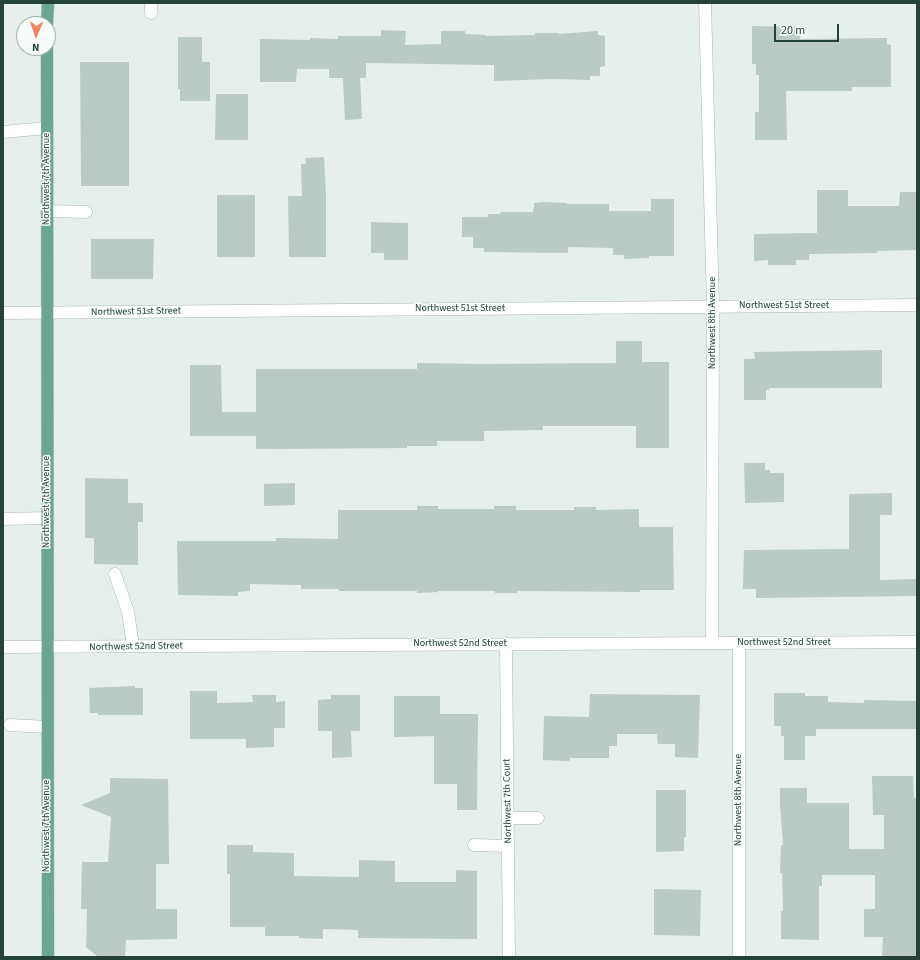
<!DOCTYPE html>
<html>
<head>
<meta charset="utf-8">
<style>
  body { margin:0 }
  #map { position:relative; width:920px; height:960px; overflow:hidden; background:#e6efeb; font-family:"Source Sans 3",sans-serif }
  canvas { display:block }
  .frame { position:absolute; inset:0; border:4px solid #24423a; pointer-events:none }
  .north { position:absolute; left:16px; top:16px; width:40px; height:40px; box-sizing:border-box; background:#f7fbf9; border:1px solid #a3b1ad; border-radius:50%; rotate:182deg; font-size:11px; font-weight:700; line-height:16px; text-align:center; color:#24423a }
  .north::after { content:''; display:block; margin:auto; width:14px; height:18px; background:#f4845f; clip-path:polygon(50% 0,100% 100%,50% 72%,0 100%) }
  .scale { position:absolute; left:774px; top:24px; width:65px; height:18px; box-sizing:border-box; border:2px solid #24423a; border-top:0; padding-left:5px; font-size:12px; line-height:14px; white-space:nowrap; color:#24423a; -webkit-text-stroke:3px #f7fbf9; paint-order:stroke }
</style>
</head>
<body>
<div id="map">
<canvas width="920" height="960"></canvas>
<div class="frame"></div>
<div class="north">N</div>
<div class="scale">20 m</div>
</div>
<script>
const c = document.querySelector('canvas').getContext('2d');
c.lineJoin = 'round';
function paint(path, color) { c.fillStyle = color; c.fill(path, 'evenodd'); }
const shape = rows => new Path2D(rows.map(r => 'M' + r).join(''));
function strokePath(path, color, width, dash) { c.strokeStyle = color; c.lineWidth = width; c.lineCap = dash ? 'butt' : 'round'; c.setLineDash(dash || []); c.stroke(path); }
function label(font, color, halo, rows, align = 'center') {
  c.font = font + ' "Source Sans 3",sans-serif'; c.lineWidth = 3; c.setLineDash([]); c.textBaseline = 'middle'; c.strokeStyle = halo; c.fillStyle = color; for (const [text, x, y, turn = 0] of rows) {
    c.save(); c.translate(x, y); c.rotate((+turn || 0) * Math.PI / 180); c.textAlign = isNaN(turn) ? turn : align; if (halo) c.strokeText(text, 0, 0); c.fillText(text, 0, 0); c.restore();
  }
}
paint(shape([
  [752,26,800,27,800,39,887,38,887,44,891,45,891,87,852,87,852,91,786,91,787,140,755,140,755,112,759,112,759,75,756,75,756,64,752,64],
  [381,30,406,31,405,45,441,44,441,31,465,31,465,34,486,35,486,36,535,35,535,33,559,33,559,34,598,31,598,35,605,36,605,66,600,67,600,76,590,76,590,80,552,79,494,81,494,65,366,63,366,78,360,78,362,119,345,120,343,78,329,78,329,69,297,69,296,82,260,82,260,39,310,40,310,38,338,39,338,36,381,36],
  [178,37,202,37,202,62,210,62,210,101,180,101,180,89,178,89],
  [80,62,129,62,129,186,81,186],
  [216,94,248,94,248,140,215,140],
  [324,157,326,194,326,257,289,257,288,196,302,196,301,164,306,164,305,158],
  [817,190,848,190,848,206,899,206,900,192,917,192,917,250,877,251,877,253,809,254,809,260,796,260,796,265,768,265,768,260,754,261,754,234,817,233],
  [217,195,255,195,255,257,217,257],
  [651,199,674,199,674,256,649,256,649,258,624,259,624,255,613,255,613,248,568,247,568,253,484,252,484,248,473,248,473,237,462,237,462,217,488,217,488,214,501,214,500,212,533,212,533,209,534,209,534,203,543,202,567,203,567,204,609,204,609,211,651,211],
  [371,222,408,223,408,260,384,260,384,253,371,253],
  [91,239,154,239,153,279,91,279],
  [616,341,642,341,642,362,669,362,669,448,636,448,636,426,543,426,543,430,484,431,484,441,437,441,437,446,407,446,407,448,256,449,256,436,190,436,190,365,221,365,222,412,256,412,256,369,417,369,417,363,483,364,616,363],
  [882,350,882,388,769,388,769,390,766,390,766,400,744,400,744,359,755,359,754,352],
  [744,463,765,463,765,470,770,470,770,473,784,473,784,502,745,503],
  [85,478,128,479,128,503,143,503,143,522,138,522,138,565,94,564,94,538,85,538],
  [295,483,295,505,264,506,264,484],
  [892,493,892,515,880,515,880,580,917,579,917,596,756,598,756,589,743,589,744,550,849,549,849,494],
  [417,506,438,506,438,509,494,509,494,506,516,506,516,510,574,510,574,507,596,507,596,510,639,509,639,527,673,527,674,590,640,590,640,592,517,591,517,593,495,593,495,591,438,591,438,592,417,593,417,591,339,591,339,589,301,589,301,585,250,584,250,591,238,592,238,596,178,595,177,541,276,541,276,538,338,539,338,510,417,510],
  [135,686,135,688,143,688,143,715,98,715,98,713,90,713,89,688],
  [190,691,217,691,217,703,253,702,252,695,276,695,276,702,285,701,285,728,274,728,274,747,246,748,246,739,190,739],
  [774,693,805,693,805,696,828,696,828,702,864,703,864,700,917,701,917,729,816,729,816,736,805,736,805,760,784,760,784,736,781,736,781,726,774,726],
  [590,694,700,695,698,758,675,757,675,744,658,744,657,734,617,734,617,746,609,746,609,758,570,758,569,761,543,760,544,716,589,717],
  [331,695,360,695,360,731,351,731,352,757,332,758,332,731,318,731,318,700,331,699],
  [394,696,440,696,440,714,478,714,477,810,457,810,457,784,434,784,434,736,394,737],
  [872,776,913,776,914,798,917,798,917,957,882,957,883,937,864,937,864,909,875,909,875,875,822,875,822,886,819,886,819,940,781,939,781,911,783,911,782,873,780,873,781,845,783,845,780,805,780,788,807,788,807,803,849,803,849,849,884,849,884,815,873,815],
  [110,778,168,779,169,864,156,864,156,909,177,909,177,939,126,940,125,956,97,956,86,947,87,909,81,909,82,862,108,862,111,817,81,805,110,793],
  [656,790,686,790,686,837,684,837,684,851,656,852],
  [227,845,253,845,253,852,294,853,294,876,359,877,359,860,395,861,395,882,456,882,456,870,477,871,477,939,358,938,358,930,323,929,323,939,299,938,299,936,265,936,265,927,230,927,230,874,227,874],
  [654,889,701,890,700,936,654,935]
]), '#bbcac4');
const minor = shape([
  [151,3,151,13],
  [705,3,713,307,712,643],
  [3,132,47,128],
  [47,211,86,212],
  [3,313,917,305],
  [3,519,48,518],
  [115,574,128,612,133,646],
  [506,644,509,957],
  [3,647,917,642],
  [10,725,47,727],
  [508,818,538,818],
  [474,845,508,846],
  [739,957,739,643]
]);
const major = shape([
  [47,24,48,3],
  [47,48,48,957]
]);
strokePath(minor, '#a8b8b2', 13);
strokePath(major, '#c2cac8', 13);
strokePath(minor, '#fff', 12);
strokePath(major, '#6aa596', 12);
label('10px', '#24423a', '#f7fbf9', [
  ["Northwest 7th Avenue",47,179,-90],
  ["Northwest 51st Street",784,306],
  ["Northwest 51st Street",460,309],
  ["Northwest 51st Street",136,312,-1],
  ["Northwest 8th Avenue",713,323,-90],
  ["Northwest 7th Avenue",47,502,-90],
  ["Northwest 52nd Street",784,643],
  ["Northwest 52nd Street",460,644],
  ["Northwest 52nd Street",136,647,-1],
  ["Northwest 8th Avenue",739,800,-90],
  ["Northwest 7th Court",508,801,-91],
  ["Northwest 7th Avenue",47,826,-90]
]);
</script>
</body>
</html>
